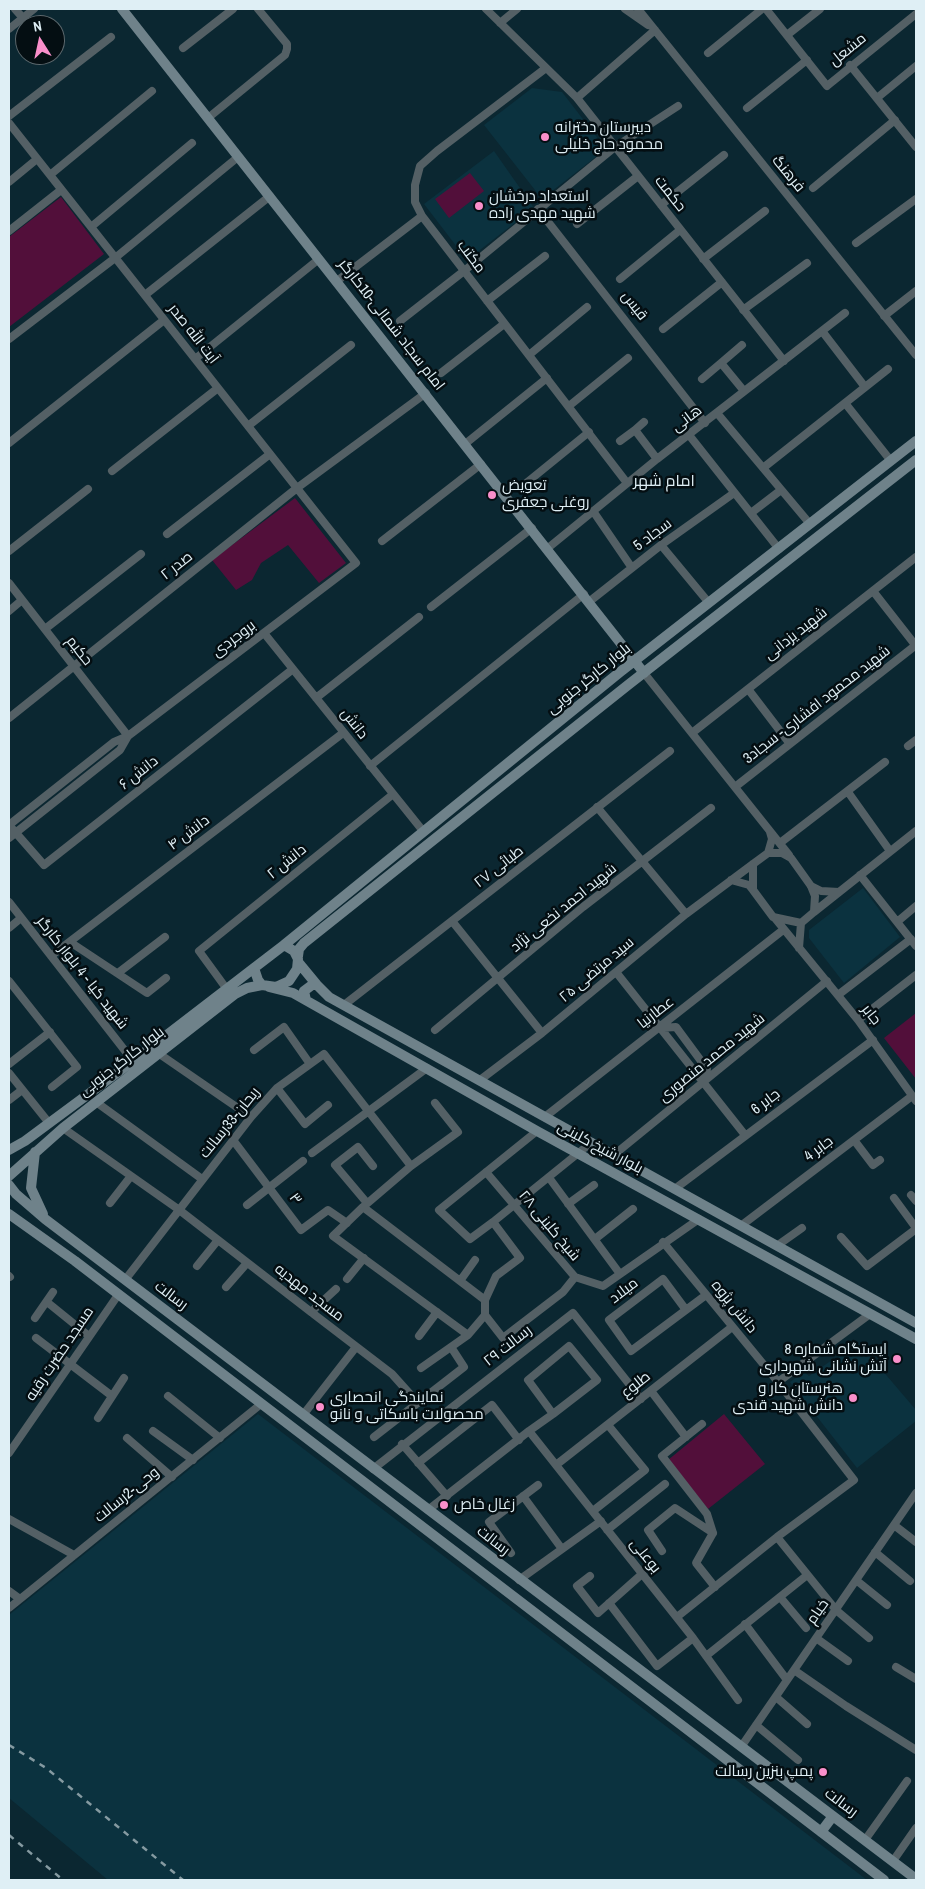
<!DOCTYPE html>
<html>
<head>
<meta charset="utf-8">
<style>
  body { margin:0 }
  #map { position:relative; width:925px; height:1889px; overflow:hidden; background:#0b2731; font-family:"Archivo Narrow",sans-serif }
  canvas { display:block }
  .frame { position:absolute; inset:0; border:10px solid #dfeff5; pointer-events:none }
  .north { position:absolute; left:15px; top:15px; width:50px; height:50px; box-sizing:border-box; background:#040e12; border:1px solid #5c686d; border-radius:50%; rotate:350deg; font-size:14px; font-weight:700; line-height:20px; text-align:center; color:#dfeff5 }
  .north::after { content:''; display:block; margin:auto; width:18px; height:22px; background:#f98fca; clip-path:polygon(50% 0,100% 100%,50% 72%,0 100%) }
</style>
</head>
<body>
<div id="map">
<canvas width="925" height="1889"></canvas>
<div class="frame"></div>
<div class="north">N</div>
</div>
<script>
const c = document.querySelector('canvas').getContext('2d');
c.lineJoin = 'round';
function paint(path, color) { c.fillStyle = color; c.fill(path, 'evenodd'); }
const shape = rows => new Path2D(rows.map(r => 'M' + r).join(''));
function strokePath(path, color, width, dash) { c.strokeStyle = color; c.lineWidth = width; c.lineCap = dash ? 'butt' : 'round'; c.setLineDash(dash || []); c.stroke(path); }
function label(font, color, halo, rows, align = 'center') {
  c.font = font + ' "Archivo Narrow",Cairo,sans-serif'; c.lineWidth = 5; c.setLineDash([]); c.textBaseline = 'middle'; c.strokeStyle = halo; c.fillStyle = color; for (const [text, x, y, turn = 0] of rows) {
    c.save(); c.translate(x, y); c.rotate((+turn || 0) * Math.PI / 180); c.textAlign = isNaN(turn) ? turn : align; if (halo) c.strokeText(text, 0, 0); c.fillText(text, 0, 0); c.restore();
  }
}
paint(shape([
  [532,88,562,92,606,149,542,199,484,125],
  [494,151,534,208,467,260,424,204],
  [863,888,900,937,844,983,809,938,809,930],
  [858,1342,916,1410,916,1421,857,1468,790,1382,804,1372,809,1376],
  [258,1414,867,1880,108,1880,9,1798,9,1615]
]), '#0b323f');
paint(shape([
  [470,173,484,191,449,218,435,199],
  [61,197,104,254,9,327,9,237],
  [295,498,346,563,319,583,288,545,261,563,252,580,236,590,212,560],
  [916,1013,916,1079,884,1038],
  [724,1414,765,1464,708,1509,668,1460]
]), '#520f3a');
strokePath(shape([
  [15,9,23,18],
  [486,9,577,98,784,361],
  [625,9,648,25],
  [638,9,916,355],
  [766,9,827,86,916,14],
  [500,23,517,9],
  [9,29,34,9],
  [787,35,820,9],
  [183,48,233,9],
  [708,53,762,9],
  [850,65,916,147],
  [546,68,437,151,420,166,415,185,415,202,422,216,627,483],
  [577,98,655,30],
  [877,98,916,66],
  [747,108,807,60],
  [9,116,111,37],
  [208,118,285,55,287,49,287,44,258,9],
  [9,123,356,563,128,736,114,742,9,825],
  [50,175,152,91],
  [9,182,37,159],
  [813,188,895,120],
  [661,205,724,155],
  [538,209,705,423],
  [577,224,638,176],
  [91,227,192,143],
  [9,231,61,190],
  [856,243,916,199],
  [703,259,765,211],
  [620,279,680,230],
  [337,281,422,216],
  [145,295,270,196],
  [487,301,545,256],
  [743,310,807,263],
  [884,316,916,291],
  [400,321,464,271,615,147,678,106],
  [663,329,722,282],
  [822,331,865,387],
  [9,339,115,258,238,157],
  [529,355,587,307],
  [195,359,319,259],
  [721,363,742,345],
  [441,373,504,324],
  [702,379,721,363,744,391],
  [845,403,891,461],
  [569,406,628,358],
  [717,413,810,524],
  [644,422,635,430,657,459],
  [248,426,351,345],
  [689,435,779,549],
  [620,441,635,430],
  [9,443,164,320],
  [465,444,547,378],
  [763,468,888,369],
  [112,471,218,388],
  [525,484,589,432],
  [593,511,632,568],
  [751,513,781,490],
  [167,534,270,454],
  [382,541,481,464],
  [661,545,709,603],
  [548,548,657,459,845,313],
  [9,551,88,489],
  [9,583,128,736],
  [873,591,916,646],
  [590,601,661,545,734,493],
  [431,607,532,528],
  [9,611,22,600],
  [45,629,141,554],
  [264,633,423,831],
  [644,673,789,855],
  [748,689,790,744],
  [316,698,419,617],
  [9,718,297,488,426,393],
  [692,733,916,557],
  [908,746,916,740],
  [370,766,584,594],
  [735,787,916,645],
  [848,792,890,851],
  [597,807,686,914],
  [9,825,44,865,293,669],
  [9,838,120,750,128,736],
  [780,843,885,762],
  [768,853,772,839,770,832],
  [860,875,916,946],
  [731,880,749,885,753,890],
  [811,886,821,891,839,892],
  [9,902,133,1061],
  [814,912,916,831],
  [774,917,858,1020,916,1101],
  [452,921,542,1033],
  [897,922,916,906],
  [9,928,21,918],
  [70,942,147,993,166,978],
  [799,948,801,923],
  [51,956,343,733],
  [616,972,745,1135],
  [118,973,165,937],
  [9,981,77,1067,52,1087],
  [226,988,199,951,392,795],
  [838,995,911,939],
  [344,1005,670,751],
  [858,1020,916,975],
  [660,1028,676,1027,707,1069,704,1083],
  [435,1030,583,907,711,808],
  [254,1050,284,1027,310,1064],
  [158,1053,251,1117],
  [9,1064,50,1032],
  [9,1073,49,1123],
  [480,1080,542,1033,686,914,753,864,768,853,782,853,791,858,811,886,815,896,814,912,801,923,773,917,753,890,753,864],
  [277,1088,305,1124,328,1105],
  [9,1100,22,1090],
  [96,1102,202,1179],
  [546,1116,783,930],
  [63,1128,178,1209,311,1312,392,1374,418,1403],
  [233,1140,301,1230,328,1210,347,1223],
  [854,1140,873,1165,880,1160],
  [312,1153,427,1068],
  [615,1154,827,981],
  [411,1166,363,1207,333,1236,468,1335],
  [486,1172,575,1277,603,1286,699,1219],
  [550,1179,620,1274],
  [676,1188,873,1040],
  [911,1195,916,1201],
  [894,1198,916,1228],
  [110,1203,131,1176],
  [367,1203,335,1165,358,1147,373,1166],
  [568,1204,594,1185],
  [247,1205,303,1161],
  [363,1207,485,1300],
  [493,1222,470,1239,439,1210,537,1131],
  [742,1225,912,1096],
  [841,1237,867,1266,916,1229],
  [595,1239,633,1209],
  [663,1242,778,1382,854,1480,777,1537,677,1617],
  [778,1245,802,1228],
  [197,1266,218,1240],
  [9,1276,10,1277],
  [347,1279,364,1258],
  [125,1280,251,1117,277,1088,324,1054,411,1166,458,1132,435,1103],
  [460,1281,475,1260],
  [226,1287,247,1263],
  [47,1302,89,1336],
  [686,1310,663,1279,609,1320,631,1351,706,1295],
  [311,1312,336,1289],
  [485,1315,503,1338,563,1292,575,1277],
  [35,1318,53,1292],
  [419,1336,437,1312],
  [36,1338,112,1396],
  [421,1368,468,1335,485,1315,485,1300,496,1276,520,1258,493,1222,592,1142],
  [778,1382,870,1314],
  [651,1391,686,1437],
  [168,1396,220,1438],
  [303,1415,356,1347],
  [98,1418,124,1378],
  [702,1424,662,1456,707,1514,713,1533],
  [153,1431,193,1460],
  [529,1431,693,1638,738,1700],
  [374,1437,464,1367,451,1347],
  [127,1438,172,1477],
  [402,1444,447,1496],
  [9,1453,118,1295],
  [418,1463,492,1405,519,1440],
  [556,1465,732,1327],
  [373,1469,573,1313,641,1399],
  [523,1496,562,1549],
  [428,1510,529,1431,553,1414,597,1380,569,1346,528,1380,553,1414],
  [593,1511,645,1470,608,1425],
  [9,1519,74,1555],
  [894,1525,916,1542],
  [607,1530,665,1484],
  [777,1537,836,1610,869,1638],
  [662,1551,648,1530,675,1508,713,1533,696,1563,715,1587],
  [875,1552,910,1581],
  [511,1553,489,1522,538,1485],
  [590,1576,577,1586,598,1613,642,1574],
  [519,1580,601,1521],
  [856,1580,887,1605],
  [9,1591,20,1599],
  [780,1597,806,1628],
  [609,1603,657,1666,693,1638],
  [9,1608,261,1404],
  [745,1624,787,1680],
  [816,1638,848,1661],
  [706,1656,806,1576],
  [896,1667,916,1679],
  [794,1670,846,1706,916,1750],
  [776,1697,807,1724],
  [756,1725,798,1760],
  [741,1747,916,1493],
  [865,1840,907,1781],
  [893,1861,916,1828]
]), '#546065', 8);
strokePath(shape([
  [122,9,644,673],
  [284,945,620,672,916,441],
  [298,956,299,949,304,943,628,685,916,460],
  [298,962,317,985,329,997,916,1323],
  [269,987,293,993,537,1131,916,1339],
  [306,1000,304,991,312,985,317,985],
  [9,1150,25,1141,133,1061,254,968],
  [35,1152,31,1188,43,1214],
  [9,1176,63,1128,235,994,247,988,262,985,276,987,289,981,297,969,298,959,294,951,284,945,254,968,258,980,262,985],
  [9,1185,16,1194,45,1219,916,1879],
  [9,1214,75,1261,884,1880],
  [821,1832,833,1816]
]), '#6f828a', 10);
strokePath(shape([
  [9,1745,46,1768,183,1880],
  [9,1835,63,1880]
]), '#859aa1', 2.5, [6, 6]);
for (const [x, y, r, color] of [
  [545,137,5,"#f98fca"],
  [479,206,5,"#f98fca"],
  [492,495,5,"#f98fca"],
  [897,1359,5,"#f98fca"],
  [853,1398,5,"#f98fca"],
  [320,1407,5,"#f98fca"],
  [444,1505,5,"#f98fca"],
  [823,1772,5,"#f98fca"]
]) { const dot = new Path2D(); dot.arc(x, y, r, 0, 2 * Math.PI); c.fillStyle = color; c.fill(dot); strokePath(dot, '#040e12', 2); }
label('15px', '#dfeff5', '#040e12', [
  ["مشعل",848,50,-39],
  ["فرهنگ",788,174,51],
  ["حکمت",670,194,52],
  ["مکتب",471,257,53],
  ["قیس",634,306,52],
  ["امام سجاد شمالی-10کارگر",391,325,52],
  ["آیت الله صدر",193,334,52],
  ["هانی",687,419,-37],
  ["سجاد 5",653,535,-37],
  ["صدر ۲",177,566,-38],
  ["شهید یزدانی",796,634,-38],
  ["بروجردی",234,639,-37],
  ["حکیم",79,651,52],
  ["بلوار کارگر جنوبی",589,679,-39],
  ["شهید محمود افشاری- سجاد3",817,705,-38],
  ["دانش",354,724,52],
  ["دانش ۶",139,773,-38],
  ["دانش ۴",189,833,-37],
  ["دانش ۲",287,862,-39],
  ["طبائی ۲۷",499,867,-38],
  ["شهید احمد نخعی نژاد",564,908,-39],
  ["۲۵ سید مرتضی",597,970,-40],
  ["شهید کیا - 4 بلوار کارگر",82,973,52],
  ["عطارنیا",656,1013,-38],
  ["جابر",871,1015,52],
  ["شهید محمد منصوری",712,1058,-39],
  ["بلوار کارگر جنوبی",122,1062,-38],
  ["جابر 6",766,1102,-37],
  ["ریحان-33رسالت",230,1123,-51],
  ["بلوار شیخ کلینی",600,1148,28],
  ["جابر 4",819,1149,-37],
  ["۳",295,1199,53],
  ["شیخ کلینی ۲۸",549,1226,50],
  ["میلاد",624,1291,-37],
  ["مسجد مهدیه",309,1293,38],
  ["رسالت",171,1296,37],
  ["دانش پژوه",734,1307,51],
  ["رسالت ۲۹",508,1346,-38],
  ["مسجد حضرت رقیه",60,1354,-56],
  ["طلوع",636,1385,-38],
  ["وحی-2رسالت",127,1495,-39],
  ["رسالت",493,1541,38],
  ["بوعلی",645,1556,51],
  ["خیام",818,1612,-55],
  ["رسالت",841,1803,37]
]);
label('15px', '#dfeff5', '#040e12', [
  ["دبيرستان دخترانه",555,128],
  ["محمود حاج خلیلی",555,145],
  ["استعداد درخشان",489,197],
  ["شهید مهدی زاده",489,214],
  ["تعویض",502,486],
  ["روغنی جعفری",502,503],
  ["ایستگاه شماره 8",887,1350,"right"],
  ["آتش نشانی شهرداری",887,1367,"right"],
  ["هنرستان کار و",843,1389,"right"],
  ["دانش شهید قندی",843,1406,"right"],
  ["نمایندگی انحصاری",330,1398],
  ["محصولات باسکاتی و نانو",330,1415],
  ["زغال خاص",454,1505],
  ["پمپ بنزین رسالت",813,1772,"right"]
], 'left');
label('16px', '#dfeff5', '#040e12', [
  ["امام شهر",664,482]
]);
</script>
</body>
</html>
